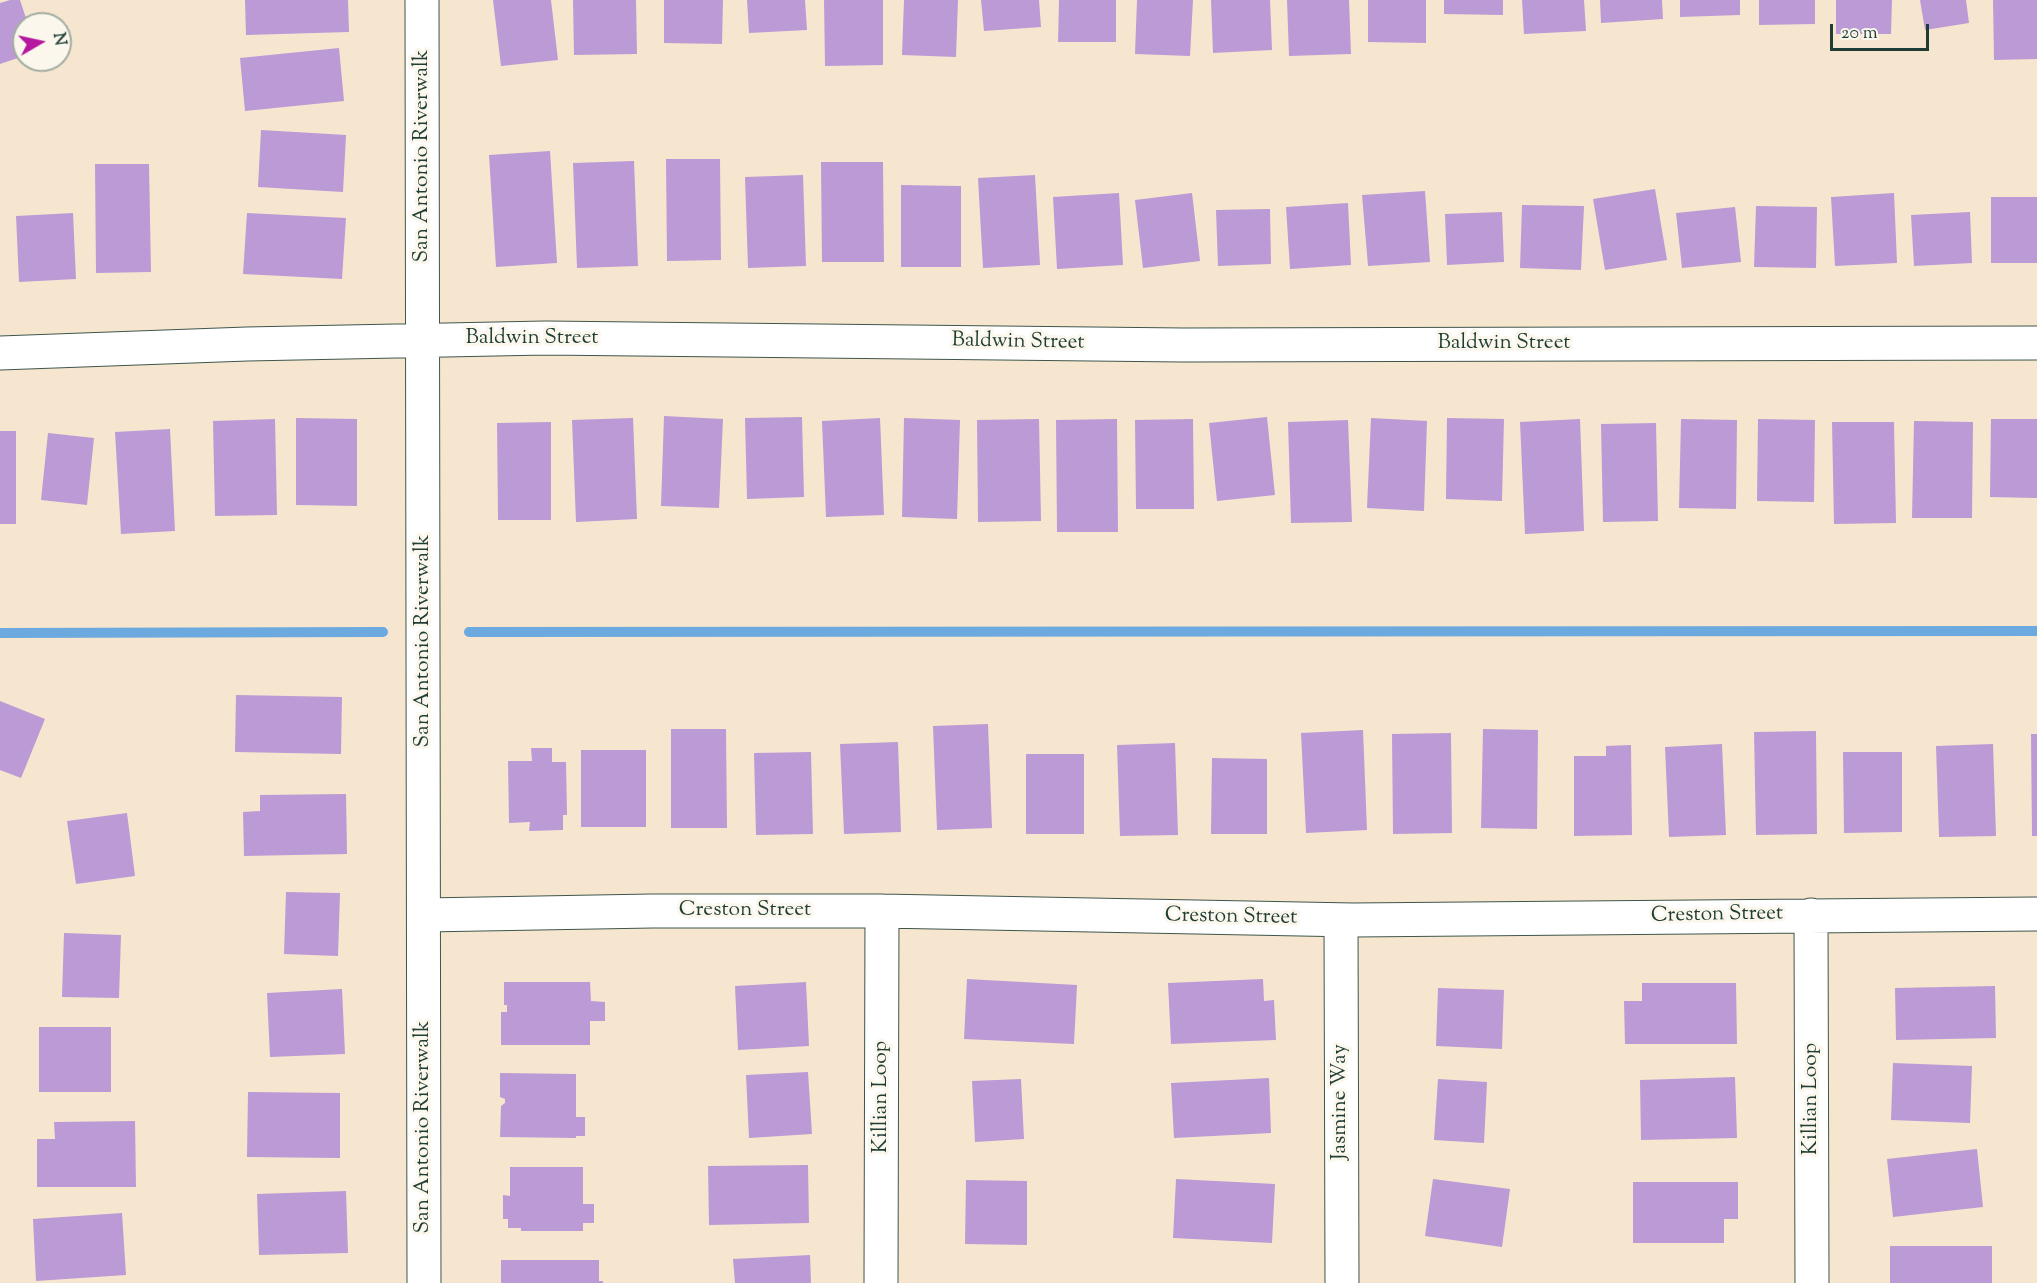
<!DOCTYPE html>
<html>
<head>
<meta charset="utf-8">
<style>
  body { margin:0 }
  #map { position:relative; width:2037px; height:1283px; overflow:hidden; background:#f6e6cf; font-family:"Sorts Mill Goudy",serif }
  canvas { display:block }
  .north { position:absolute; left:12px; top:12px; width:60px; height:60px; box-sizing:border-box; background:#fbf7ec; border:2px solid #a3ada2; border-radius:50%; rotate:81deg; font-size:16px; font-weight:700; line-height:24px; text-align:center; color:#1f3d34 }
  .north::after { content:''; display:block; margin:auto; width:21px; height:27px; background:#b5179e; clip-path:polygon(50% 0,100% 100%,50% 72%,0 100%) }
  .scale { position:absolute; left:1830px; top:24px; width:99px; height:27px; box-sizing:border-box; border:3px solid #1f3d34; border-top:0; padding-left:8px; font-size:18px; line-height:21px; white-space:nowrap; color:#1f3d34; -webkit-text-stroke:4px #fbf7ec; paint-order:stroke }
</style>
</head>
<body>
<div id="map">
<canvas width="2037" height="1283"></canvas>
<div class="north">N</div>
<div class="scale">20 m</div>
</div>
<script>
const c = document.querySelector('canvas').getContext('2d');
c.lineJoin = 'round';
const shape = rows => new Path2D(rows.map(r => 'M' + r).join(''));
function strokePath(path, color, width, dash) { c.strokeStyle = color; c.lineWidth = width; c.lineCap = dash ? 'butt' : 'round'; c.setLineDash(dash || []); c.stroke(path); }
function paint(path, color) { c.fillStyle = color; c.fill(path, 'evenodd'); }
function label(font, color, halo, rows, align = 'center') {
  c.font = font + ' "Sorts Mill Goudy",serif'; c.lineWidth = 6; c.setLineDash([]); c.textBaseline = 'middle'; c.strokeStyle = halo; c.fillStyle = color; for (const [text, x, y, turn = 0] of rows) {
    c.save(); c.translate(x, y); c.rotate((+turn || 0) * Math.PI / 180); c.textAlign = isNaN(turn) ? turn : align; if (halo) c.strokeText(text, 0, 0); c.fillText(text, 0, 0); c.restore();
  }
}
strokePath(shape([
  [469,632,2037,631],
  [0,633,383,632]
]), '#6ca9de', 10);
paint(shape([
  [10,0,20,0,28,24,24,24,24,56,0,64,0,3],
  [245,0,348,0,349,32,246,35],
  [493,0,551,0,558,60,501,66],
  [573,0,636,0,637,54,574,55],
  [664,0,723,0,722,44,664,43],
  [747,0,805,0,807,30,749,33],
  [824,0,883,0,883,65,825,66],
  [904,0,958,0,956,57,902,55],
  [981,0,1039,0,1041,27,984,31],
  [1059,0,1116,0,1116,42,1058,42],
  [1137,0,1193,0,1190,56,1135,54],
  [1211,0,1270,0,1272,50,1213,53],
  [1287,0,1349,0,1351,54,1289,56],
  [1368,0,1426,0,1426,43,1368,42],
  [1444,0,1503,0,1503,15,1444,14],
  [1522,0,1584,0,1586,31,1524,34],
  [1600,0,1662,0,1663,19,1601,23],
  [1680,0,1740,0,1740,15,1680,17],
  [1759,0,1815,0,1815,24,1759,25],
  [1836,0,1892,0,1891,34,1836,34],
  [1920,0,1966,0,1969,23,1925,30],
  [1993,0,2037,0,2037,59,1994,60],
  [339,48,344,101,245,111,240,58],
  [261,130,346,135,343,192,258,187],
  [550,151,557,263,496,267,489,155],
  [666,159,720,159,721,260,667,261],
  [634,161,638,266,577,268,573,163],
  [821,162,883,162,884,262,822,262],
  [95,164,149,164,151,272,96,273],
  [803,175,806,266,748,268,745,177],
  [1035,175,1040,265,983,268,978,178],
  [901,185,961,186,961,267,901,267],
  [1655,189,1667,260,1605,270,1593,199],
  [1425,191,1430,262,1368,266,1362,195],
  [1119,193,1123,265,1057,269,1053,197],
  [1192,193,1200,261,1143,268,1135,200],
  [1894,193,1897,263,1835,266,1831,197],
  [1991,197,2037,197,2037,263,1991,263],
  [1348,203,1351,265,1290,269,1286,207],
  [1522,205,1584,206,1581,270,1520,268],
  [1756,206,1817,207,1816,268,1754,267],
  [1735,207,1741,262,1682,268,1676,213],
  [1270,209,1271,264,1218,266,1216,210],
  [1502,212,1504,262,1447,265,1445,214],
  [1970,212,1972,263,1914,266,1911,215],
  [73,213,76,279,19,282,16,216],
  [247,213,346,218,342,279,243,274],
  [664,416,723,419,719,508,661,506],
  [802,417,804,497,747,499,745,418],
  [1267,417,1275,495,1217,501,1209,423],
  [296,418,357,419,357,506,296,505],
  [633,418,637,519,576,522,572,420],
  [880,418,884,515,826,517,822,421],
  [904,418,960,420,957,519,902,517],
  [1371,418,1427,421,1424,511,1367,508],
  [1447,418,1504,419,1502,501,1446,499],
  [275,419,277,515,215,516,213,421],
  [1039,419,1041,521,978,522,977,420],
  [1117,419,1118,532,1057,532,1056,420],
  [1193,419,1194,509,1136,509,1135,420],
  [1580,419,1584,531,1525,534,1520,422],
  [1681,419,1737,420,1736,509,1679,508],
  [1758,419,1815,420,1814,502,1757,501],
  [1991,419,2037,419,2037,498,1990,497],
  [1348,420,1352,522,1291,523,1288,422],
  [1914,421,1973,422,1972,518,1912,518],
  [551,422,551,520,498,520,497,423],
  [1832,422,1894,422,1896,523,1834,524],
  [1656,423,1658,521,1603,522,1601,424],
  [170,429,175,531,121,534,115,432],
  [0,431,16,431,16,524,0,524],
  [48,433,94,438,87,505,41,500],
  [236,695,342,697,341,754,235,752],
  [0,701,45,719,21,778,0,770],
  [988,724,992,828,937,830,933,726],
  [671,729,726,729,727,828,671,828],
  [1483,729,1538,730,1537,829,1481,828],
  [1363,730,1367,830,1306,833,1301,733],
  [1816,731,1817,834,1756,835,1754,732],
  [1451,733,1452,833,1393,834,1392,734],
  [2031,734,2037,734,2037,836,2032,836],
  [898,742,901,832,844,834,840,744],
  [1175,743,1178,835,1120,836,1117,745],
  [1722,744,1726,835,1669,837,1665,747],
  [1993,744,1996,836,1939,837,1936,746],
  [1631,745,1632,835,1574,836,1574,756,1606,756,1606,746],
  [531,748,552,748,552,762,566,762,567,815,563,815,563,830,529,831,530,822,509,823,508,761,532,761],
  [581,750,646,750,646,827,581,827],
  [811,752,813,834,756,835,754,753],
  [1843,752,1902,752,1902,832,1844,833],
  [1026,754,1084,754,1084,834,1026,834],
  [1212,758,1267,759,1267,834,1211,834],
  [346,794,347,854,244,856,243,812,260,811,260,795],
  [127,813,135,876,76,884,67,821],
  [286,892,340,893,338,956,284,954],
  [64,933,121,935,119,998,62,997],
  [967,979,1077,985,1074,1044,964,1039],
  [1263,979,1264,1001,1274,1000,1276,1040,1171,1044,1168,983],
  [504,982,590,982,591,1001,605,1002,605,1021,590,1021,590,1045,501,1045,501,1012,507,1012,507,1005,504,1005],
  [806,982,809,1046,738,1050,735,986],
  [1642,983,1736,983,1737,1044,1625,1044,1624,1001,1642,1001],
  [1995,986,1996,1038,1896,1040,1895,988],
  [1438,988,1504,990,1502,1049,1436,1046],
  [342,989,345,1054,270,1057,267,993],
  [39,1027,111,1027,111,1092,39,1092],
  [1893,1063,1972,1066,1970,1123,1891,1120],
  [808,1072,812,1134,749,1138,746,1075],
  [500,1073,576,1074,576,1117,585,1117,585,1136,576,1136,576,1138,500,1137,501,1106,505,1103,505,1099,500,1097],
  [1735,1077,1737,1138,1641,1140,1640,1080],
  [1269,1078,1271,1133,1174,1138,1171,1083],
  [1021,1079,1024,1139,975,1142,972,1081],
  [1438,1079,1487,1082,1484,1143,1434,1140],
  [248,1092,340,1093,340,1158,247,1157],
  [135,1121,136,1187,37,1187,37,1139,55,1139,54,1122],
  [1977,1149,1983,1207,1893,1217,1887,1159],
  [808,1165,809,1223,709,1225,708,1166],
  [510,1167,583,1167,583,1204,594,1204,594,1223,583,1223,583,1231,521,1231,521,1228,508,1228,508,1219,503,1219,503,1195,510,1196],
  [1176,1179,1275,1184,1272,1243,1173,1238],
  [1433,1179,1510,1189,1502,1247,1425,1236],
  [966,1180,1027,1181,1027,1245,965,1244],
  [1633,1182,1738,1182,1738,1219,1724,1219,1724,1243,1633,1243],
  [346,1191,348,1253,259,1255,257,1194],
  [122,1213,126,1275,36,1281,33,1219],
  [1890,1246,1992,1246,1992,1283,1890,1283],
  [810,1255,811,1283,735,1283,733,1259],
  [501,1260,599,1260,599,1281,603,1281,603,1283,501,1283]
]), '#bc9ad5');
const street = shape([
  [422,0,424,1283],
  [0,353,247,344,545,338,1183,345,2037,343],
  [425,915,652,911,882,911,1353,920,2037,914],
  [1811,915,1812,1283],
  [1341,920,1342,1283],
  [881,1283,882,911]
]);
strokePath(street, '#3f564b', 35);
strokePath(street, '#fff', 33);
label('21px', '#1f3d34', '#fbf7ec', [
  ["San Antonio Riverwalk",423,156,-90],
  ["Baldwin Street",532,339],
  ["Baldwin Street",1018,343,1],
  ["Baldwin Street",1504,344],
  ["San Antonio Riverwalk",424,641,-90],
  ["Creston Street",745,911],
  ["Creston Street",1717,916,-1],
  ["Creston Street",1231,918,1],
  ["Killian Loop",882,1097,-90],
  ["Killian Loop",1812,1099,-90],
  ["Jasmine Way",1341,1102,-90],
  ["San Antonio Riverwalk",424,1127,-90]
]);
</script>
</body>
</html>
